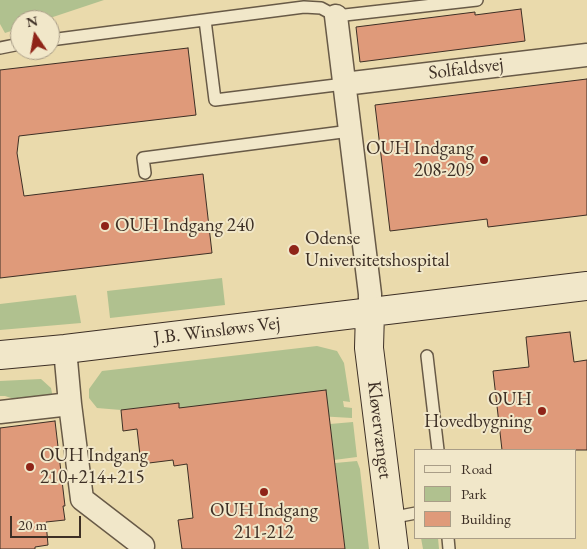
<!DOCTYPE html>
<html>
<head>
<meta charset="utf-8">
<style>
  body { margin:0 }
  #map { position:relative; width:587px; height:549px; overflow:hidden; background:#eadaac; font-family:"EB Garamond",serif }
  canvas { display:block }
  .legend { position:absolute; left:414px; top:449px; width:162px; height:90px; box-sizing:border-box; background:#f1e7c9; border:1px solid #a99d87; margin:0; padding:6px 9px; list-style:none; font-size:15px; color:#3d2f25 }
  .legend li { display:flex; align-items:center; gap:10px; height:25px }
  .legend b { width:25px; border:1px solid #a99d87 }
  .north { position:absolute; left:10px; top:10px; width:50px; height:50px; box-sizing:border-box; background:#f1e7c9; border:1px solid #a99d87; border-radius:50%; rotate:348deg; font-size:14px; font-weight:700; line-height:20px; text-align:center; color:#3d2f25 }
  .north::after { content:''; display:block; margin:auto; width:18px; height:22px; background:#8f2418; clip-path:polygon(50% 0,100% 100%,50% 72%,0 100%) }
  .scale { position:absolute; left:10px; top:516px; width:71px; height:22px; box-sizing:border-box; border:2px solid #3d2f25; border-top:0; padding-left:6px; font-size:15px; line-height:18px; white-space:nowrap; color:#3d2f25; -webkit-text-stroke:4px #f1e7c9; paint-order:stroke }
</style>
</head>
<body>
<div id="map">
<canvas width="587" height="549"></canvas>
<ul class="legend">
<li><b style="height:6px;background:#f1e7c9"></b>Road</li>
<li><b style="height:14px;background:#b0c18f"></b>Park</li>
<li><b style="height:14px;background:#df9a7a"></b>Building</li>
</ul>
<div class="north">N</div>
<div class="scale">20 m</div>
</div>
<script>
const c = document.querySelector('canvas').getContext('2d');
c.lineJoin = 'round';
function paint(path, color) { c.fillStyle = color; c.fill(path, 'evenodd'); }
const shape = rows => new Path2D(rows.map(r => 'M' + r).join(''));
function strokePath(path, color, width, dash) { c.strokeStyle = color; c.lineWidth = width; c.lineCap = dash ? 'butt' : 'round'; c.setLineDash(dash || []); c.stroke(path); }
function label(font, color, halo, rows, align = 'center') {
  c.font = font + ' "EB Garamond",serif'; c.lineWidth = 4; c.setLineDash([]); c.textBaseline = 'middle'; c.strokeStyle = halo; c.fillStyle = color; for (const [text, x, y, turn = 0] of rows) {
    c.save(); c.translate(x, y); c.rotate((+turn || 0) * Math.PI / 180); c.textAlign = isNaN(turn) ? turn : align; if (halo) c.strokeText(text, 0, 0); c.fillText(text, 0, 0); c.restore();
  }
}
paint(shape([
  [0,0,104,0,44,20,20,20,20,28,5,33,0,24],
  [222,278,225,305,110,318,107,291],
  [76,295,81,323,0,330,0,304],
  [317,346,337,351,344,363,350,402,343,401,344,407,352,408,352,418,179,408,178,403,121,410,97,408,89,398,89,389,102,371],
  [41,379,51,388,52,393,51,398,17,400,5,396,0,396,0,381],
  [353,422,357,457,334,460,330,424],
  [357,461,360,469,369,549,345,549,335,463],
  [421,538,438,538,439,549,423,549]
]), '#b0c18f');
const building = shape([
  [521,9,525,41,360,62,356,27,475,12,475,15,521,9],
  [188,48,196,115,19,136,17,153,24,196,203,174,212,253,0,278,0,70,188,48],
  [587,79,587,215,488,227,487,219,390,231,375,105,587,79],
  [570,332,574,362,587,360,587,450,502,450,493,371,529,367,526,337,570,332],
  [326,390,345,549,182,549,178,520,193,518,187,464,174,466,173,460,141,464,137,429,123,431,121,410,179,403,179,408,326,390],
  [55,421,65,506,63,506,65,520,46,522,48,545,35,547,35,549,0,549,0,428,55,421]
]);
paint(building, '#df9a7a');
strokePath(building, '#3d2f25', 1);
const lane = shape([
  [205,20,215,100,344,84],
  [50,40,304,7,321,8,336,16,477,0],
  [0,48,20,44],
  [145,173,143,158,350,131],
  [427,356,438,450],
  [390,518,416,513],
  [448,538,449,549]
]);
const street = shape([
  [336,16,370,294,370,312],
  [344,84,587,55],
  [70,404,82,499,143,546],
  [0,412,70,404,65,349]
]);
const secondary = shape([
  [370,312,369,348,394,549],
  [0,355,65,349,587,286]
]);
strokePath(lane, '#685a47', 14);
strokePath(street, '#685a47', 25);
strokePath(secondary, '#3d2f25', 30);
strokePath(lane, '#f1e7c9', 11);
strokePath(street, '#f1e7c9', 22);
strokePath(secondary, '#f1e7c9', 28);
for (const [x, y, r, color] of [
  [484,160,5,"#8f2418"],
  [105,226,5,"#8f2418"],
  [294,250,6,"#8f2418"],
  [542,411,5,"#8f2418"],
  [30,467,5,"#8f2418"],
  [264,492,5,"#8f2418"]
]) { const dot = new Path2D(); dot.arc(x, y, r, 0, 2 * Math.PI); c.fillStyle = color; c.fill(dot); strokePath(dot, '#f1e7c9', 2); }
label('19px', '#3d2f25', '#f1e7c9', [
  ["Solfaldsvej",466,69,-7],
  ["J.B. Winsløws Vej",217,331,-7],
  ["Kløvervænget",379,430,83]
]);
label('19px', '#3d2f25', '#f1e7c9', [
  ["OUH Indgang",474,149,"right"],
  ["208-209",474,171,"right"],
  ["OUH Indgang 240",115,226],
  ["Odense",305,239],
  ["Universitetshospital",305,261],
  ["OUH",532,400,"right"],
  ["Hovedbygning",532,422,"right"],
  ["OUH Indgang",40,456],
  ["210+214+215",40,478],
  ["OUH Indgang",264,511,"center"],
  ["211-212",264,533,"center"]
], 'left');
</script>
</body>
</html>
